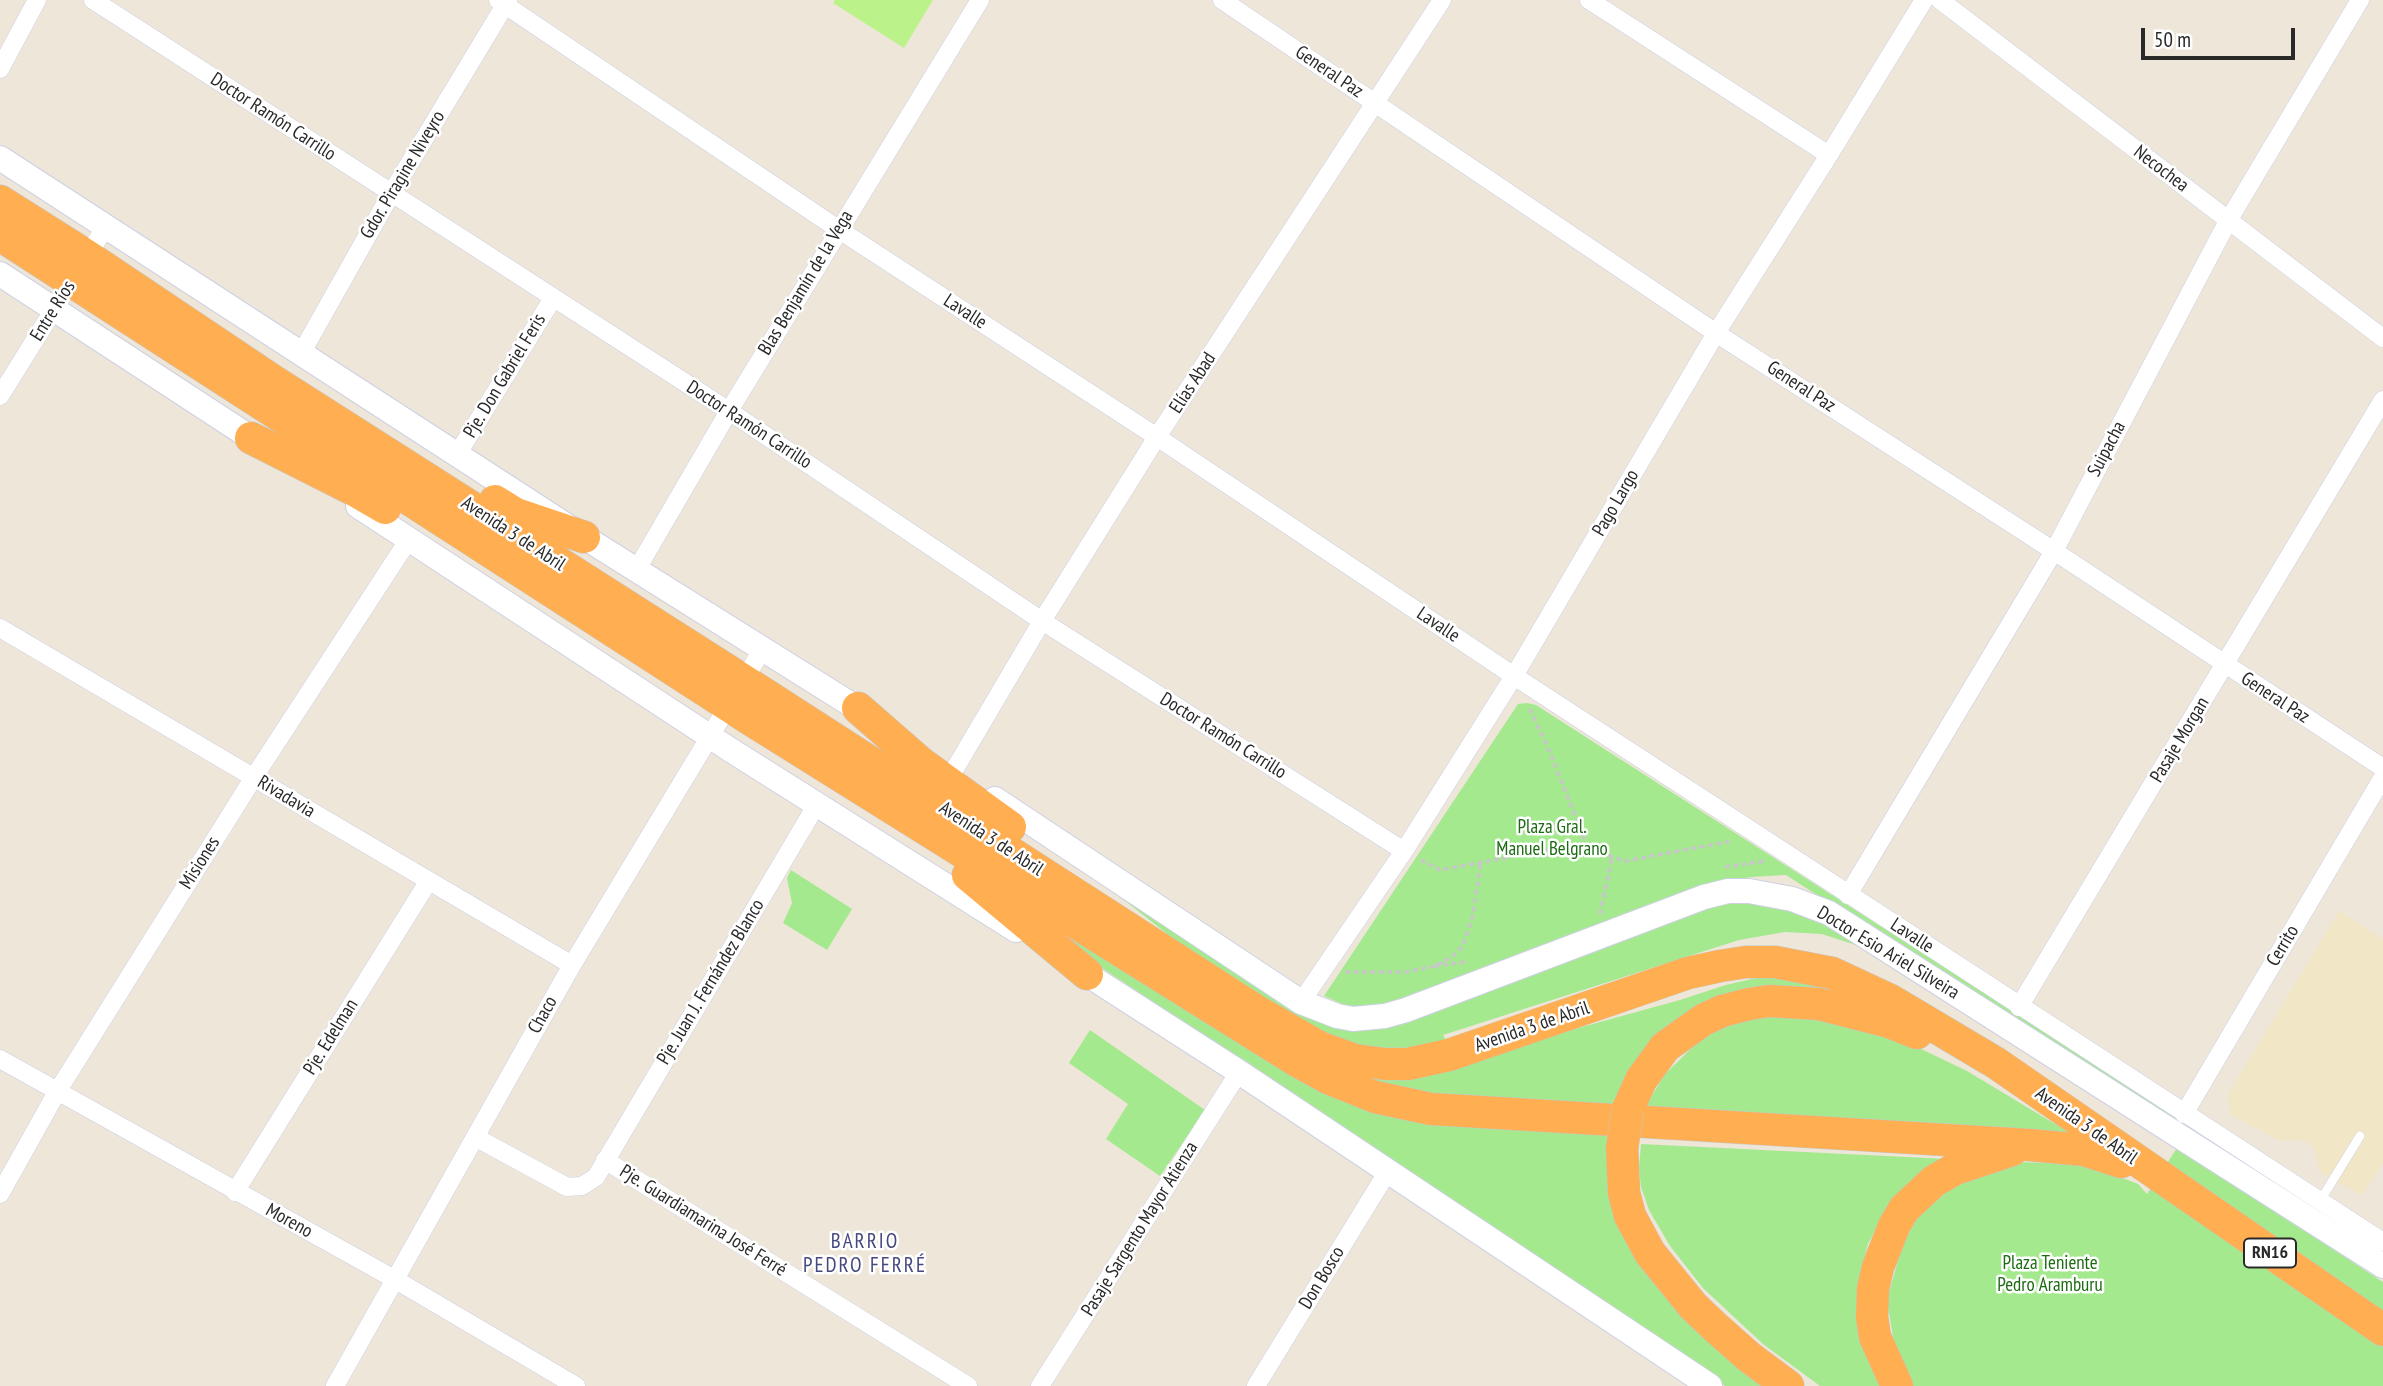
<!DOCTYPE html>
<html>
<head>
<meta charset="utf-8">
<style>
  body { margin:0 }
  #map { position:relative; width:2383px; height:1386px; overflow:hidden; background:#ede6d9; font-family:"PT Sans Narrow",sans-serif }
  canvas { display:block }
  .scale { position:absolute; left:2141px; top:28px; width:154px; height:32px; box-sizing:border-box; border:4px solid #292929; border-top:0; padding-left:9px; font-size:21px; line-height:24px; white-space:nowrap; color:#292929; -webkit-text-stroke:5px #fff; paint-order:stroke }
</style>
</head>
<body>
<div id="map">
<canvas width="2383" height="1386"></canvas>
<div class="scale">50 m</div>
</div>
<script>
const c = document.querySelector('canvas').getContext('2d');
c.lineJoin = 'round';
function paint(path, color) { c.fillStyle = color; c.fill(path, 'evenodd'); }
const shape = rows => new Path2D(rows.map(r => 'M' + r).join(''));
function strokePath(path, color, width, dash) { c.strokeStyle = color; c.lineWidth = width; c.lineCap = dash ? 'butt' : 'round'; c.setLineDash(dash || []); c.stroke(path); }
function label(font, color, halo, rows, align = 'center') {
  c.font = font + ' "PT Sans Narrow",sans-serif'; c.lineWidth = 5; c.setLineDash([]); c.textBaseline = 'middle'; c.strokeStyle = halo; c.fillStyle = color; for (const [text, x, y, turn = 0] of rows) {
    c.save(); c.translate(x, y); c.rotate((+turn || 0) * Math.PI / 180); c.textAlign = isNaN(turn) ? turn : align; if (halo) c.strokeText(text, 0, 0); c.fillText(text, 0, 0); c.restore();
  }
}
paint(shape([
  [2339,911,2383,939,2383,1163,2362,1196,2319,1171,2314,1147,2303,1140,2280,1141,2231,1115,2227,1096]
]), '#f1e7c6');
paint(shape([
  [1527,703,1536,705,2383,1249,2383,1260,1786,875,1751,877,1731,881,1374,1013,1347,1006,1324,996,1518,704],
  [791,870,852,909,827,950,783,923,792,903,787,878],
  [1100,881,1346,1024,1723,900,1792,903,1877,952,1822,934,1785,932,1739,940,1443,1035,1448,1043,1415,1051,1345,1045,1305,1024,1180,944],
  [1051,918,1305,1073,1613,1125,1616,1216,1777,1386,1725,1386,1625,1316,1051,934],
  [1788,977,1869,998,1729,997,1615,1112,1412,1100,1338,1062,1462,1060,1680,1000,1726,985,1756,978],
  [1762,1016,1826,1020,1859,1028,1917,1047,1967,1071,2075,1136,1645,1107,1665,1074,1703,1037,1716,1029],
  [1090,1030,1205,1110,1160,1176,1106,1139,1128,1104,1069,1063],
  [1641,1144,1947,1159,1879,1222,1868,1244,1862,1267,1882,1386,1820,1386,1763,1344,1703,1288,1670,1246,1649,1210,1641,1187,1639,1168],
  [2177,1148,2383,1282,2383,1386,1910,1386,1894,1343,1887,1300,1902,1246,1917,1218,1930,1202,1958,1182,2016,1162,2086,1164,2138,1184,2147,1194]
]), '#a5e98f');
paint(shape([
  [835,0,933,0,904,48,833,3]
]), '#bbf28a');
const lane = shape([
  [2320,1201,2360,1136]
]);
const street = shape([
  [93,0,729,411,1042,621,1404,851],
  [498,0,838,229,1157,437,1514,676,2383,1242],
  [1222,0,1716,333,2054,551,2383,768],
  [1589,0,1829,155],
  [1940,0,2383,338],
  [0,69,37,0],
  [302,352,391,194,508,0],
  [0,396,106,226],
  [457,455,553,298],
  [637,569,729,411,980,0],
  [0,628,572,965],
  [953,772,1042,621,1157,437,1442,0],
  [1848,895,2054,551,2228,221,2360,0],
  [1301,1002,1404,851,1514,676,1716,333,1829,155,1924,0],
  [2019,1007,2383,400],
  [0,1059,396,1280,576,1386],
  [2184,1114,2383,777],
  [475,1137,567,1187,582,1186,596,1177,817,804],
  [605,1160,968,1386],
  [235,1192,428,882],
  [0,1194,57,1092,254,777,409,539],
  [335,1386,572,965,762,650],
  [1040,1386,1239,1072],
  [1256,1386,1388,1171]
]);
const secondary = shape([
  [0,158,584,537,871,717],
  [0,274,265,447],
  [358,506,729,749,1016,930],
  [995,799,1301,1002,1337,1016,1353,1019,1385,1016,1406,1010,1704,897,1728,891,1749,891,1792,899,1829,913,2383,1266],
  [1074,966,1239,1072,1710,1386]
]);
const highway = shape([
  [0,201,87,256,275,382,763,693,1258,1012,1319,1047,1355,1060,1385,1064,1408,1064,1449,1055,1688,973,1720,966,1746,962,1775,962,1832,973,1890,1000,1996,1063,2383,1330],
  [0,235,748,718,1297,1061,1330,1079,1375,1097,1431,1109,2030,1145,2084,1150,2121,1162],
  [251,438,354,490,385,508],
  [495,501,516,514,584,537],
  [858,708,921,763,1010,827],
  [968,875,1087,974],
  [1628,1109,1641,1080,1665,1047,1703,1020,1722,1011,1749,1004,1769,1001,1819,1004,1889,1022,1917,1033],
  [1622,1148,1624,1193,1630,1216,1650,1253,1693,1306,1714,1326,1749,1357,1788,1386],
  [1897,1386,1875,1337,1872,1317,1873,1289,1878,1267,1894,1226,1904,1209,1934,1181,1955,1169,2012,1150]
]);
strokePath(lane, '#ced0e4', 10);
strokePath(street, '#ced0e4', 19);
strokePath(secondary, '#ced0e4', 26);
strokePath(highway, '#c7c7c7', 33);
strokePath(shape([
  [1530,709,1551,755,1586,843],
  [1421,860,1440,870,1586,843,1612,857,1626,861,1732,841],
  [1725,867,1766,861],
  [1600,914,1612,857],
  [1435,966,1465,962],
  [1345,972,1405,972,1435,966,1452,957,1463,946,1473,915,1481,862]
]), '#c7c7c7', 3.5, [5, 3.5]);
strokePath(lane, '#fff', 9);
strokePath(street, '#fff', 18);
strokePath(secondary, '#fff', 24);
strokePath(highway, '#ffae52', 32);
const highwayBridge = shape([
  [1622,1148,1628,1109]
]);
strokePath(highwayBridge, '#c7c7c7', 33, []);
strokePath(highwayBridge, '#ffae52', 32);
for (const [x, y, w] of [
  [2270,1253,52]
]) { const box = new Path2D(); box.roundRect(x - w / 2, y - 14.5, w, 29, 5); c.fillStyle = '#fff'; c.fill(box); strokePath(box, '#292929', 2); }
label('bold 18px', '#292929', null, [
  ["RN16",2270,1253]
]);
label('19px', '#292929', '#fff', [
  ["General Paz",1329,72,34],
  ["Doctor Ramón Carrillo",273,117,33],
  ["Necochea",2161,169,37],
  ["Gdor. Piragine Niveyro",403,175,-59],
  ["Blas Benjamín de la Vega",806,283,-59],
  ["Entre Ríos",53,311,-58],
  ["Lavalle",965,312,33],
  ["Pje. Don Gabriel Feris",505,376,-59],
  ["Elías Abad",1193,383,-57],
  ["General Paz",1801,387,33],
  ["Doctor Ramón Carrillo",749,425,33],
  ["Suipacha",2107,449,-62],
  ["Pago Largo",1616,503,-60],
  ["Avenida 3 de Abril",513,534,33],
  ["Lavalle",1438,625,34],
  ["General Paz",2275,698,33],
  ["Doctor Ramón Carrillo",1223,736,32],
  ["Pasaje Morgan",2180,740,-59],
  ["Rivadavia",286,797,31],
  ["Avenida 3 de Abril",991,839,33],
  ["Misiones",200,863,-58],
  ["Lavalle",1912,936,33],
  ["Cerrito",2283,946,-59],
  ["Doctor Esio Ariel Silveira",1888,953,31],
  ["Pje. Juan J. Fernández Blanco",711,982,-59],
  ["Chaco",543,1015,-61],
  ["Avenida 3 de Abril",1532,1027,-19],
  ["Pje. Edelman",331,1037,-58],
  ["Avenida 3 de Abril",2086,1126,35],
  ["Moreno",289,1221,29],
  ["Pje. Guardiamarina José Ferré",703,1221,32],
  ["Pasaje Sargento Mayor Atienza",1140,1229,-58],
  ["Don Bosco",1322,1278,-59]
]);
label('19px', '#1c6c12', '#fff', [
  ["Plaza Gral.",1552,828],
  ["Manuel Belgrano",1552,850],
  ["Plaza Teniente",2050,1264],
  ["Pedro Aramburu",2050,1286]
]);
c.letterSpacing = '2px';
label('21px', '#45497e', '#fff', [
  ["BARRIO",865,1242],
  ["PEDRO FERRÉ",865,1266]
]);
c.letterSpacing = '0px';
</script>
</body>
</html>
